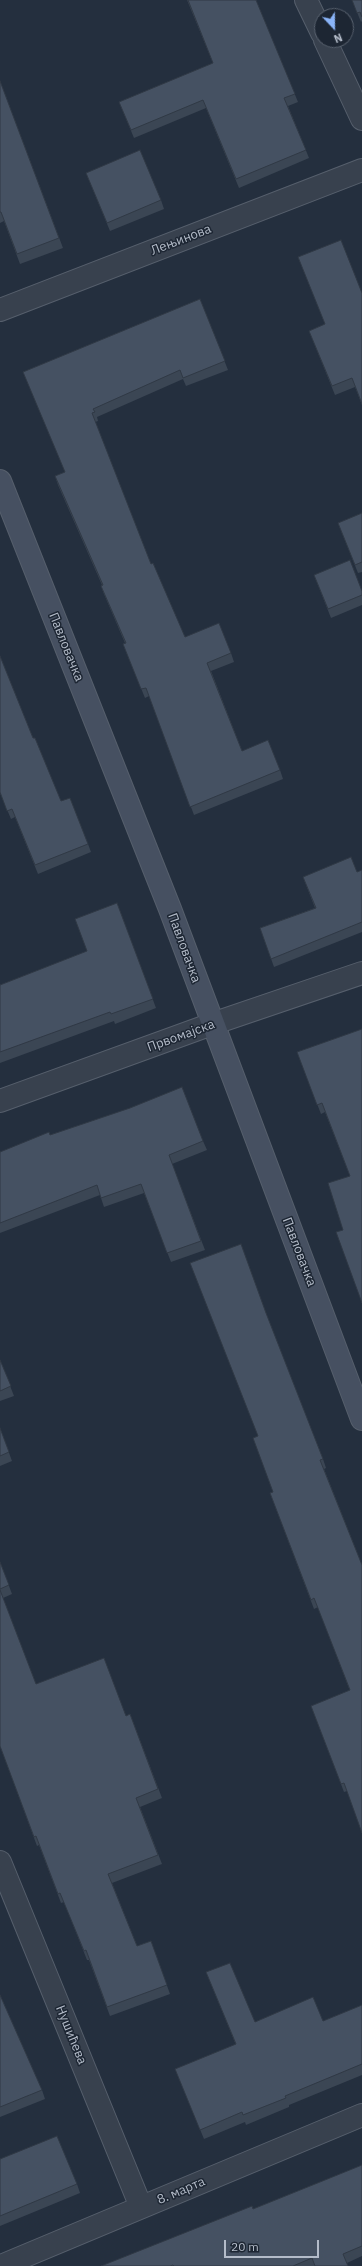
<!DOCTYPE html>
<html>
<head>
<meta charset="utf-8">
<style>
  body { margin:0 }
  #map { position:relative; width:362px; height:2266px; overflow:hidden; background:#242f3e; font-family:"IBM Plex Sans",sans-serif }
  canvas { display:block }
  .north { position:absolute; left:314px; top:8px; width:40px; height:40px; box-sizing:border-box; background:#1d2633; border:1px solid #59626f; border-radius:50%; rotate:158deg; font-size:11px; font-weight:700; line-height:16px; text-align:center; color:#b4bcc9 }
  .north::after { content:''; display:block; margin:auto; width:14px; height:18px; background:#8ab4f8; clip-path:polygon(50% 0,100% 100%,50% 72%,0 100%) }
  .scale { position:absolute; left:224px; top:2240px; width:95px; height:18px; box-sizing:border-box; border:2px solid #b4bcc9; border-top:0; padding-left:5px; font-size:12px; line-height:14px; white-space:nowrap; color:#b4bcc9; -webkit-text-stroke:3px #1d2633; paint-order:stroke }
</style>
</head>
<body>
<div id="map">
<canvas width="362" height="2266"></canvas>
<div class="north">N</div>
<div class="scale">20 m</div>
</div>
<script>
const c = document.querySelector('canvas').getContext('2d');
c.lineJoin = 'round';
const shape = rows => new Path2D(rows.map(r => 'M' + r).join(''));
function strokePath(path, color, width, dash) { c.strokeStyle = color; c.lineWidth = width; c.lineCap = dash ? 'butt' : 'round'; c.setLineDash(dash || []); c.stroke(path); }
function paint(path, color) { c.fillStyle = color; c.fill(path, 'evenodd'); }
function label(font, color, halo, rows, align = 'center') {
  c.font = font + ' "IBM Plex Sans",sans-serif'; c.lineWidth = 3; c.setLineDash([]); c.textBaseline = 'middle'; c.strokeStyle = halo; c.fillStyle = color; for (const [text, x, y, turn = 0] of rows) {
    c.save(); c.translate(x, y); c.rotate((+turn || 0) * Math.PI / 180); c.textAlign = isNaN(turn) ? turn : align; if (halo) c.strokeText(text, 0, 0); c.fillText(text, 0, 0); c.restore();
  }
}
const street = shape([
  [306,0,322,33],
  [325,40,362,119],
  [0,310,362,170],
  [0,1101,212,1024,362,973],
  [0,1862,141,2207],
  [1,2266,362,2115]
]);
const secondary = shape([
  [0,481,170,909,362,1419]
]);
strokePath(street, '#565f6c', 24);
strokePath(secondary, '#565f6c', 24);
strokePath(street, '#38414e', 22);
strokePath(secondary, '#465061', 22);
paint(shape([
  [187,0,256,0,298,102,288,106,309,158,239,188,206,108,134,138,119,102,213,63],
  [352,0,362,0,362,21,361,22],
  [0,81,63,248,20,264,4,221,0,223],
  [86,173,161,200,164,209,110,231],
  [298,257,362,293,362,405,355,387,335,395,309,331,325,324],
  [200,299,228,370,186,386,183,379,97,417,98,421,95,422,151,564,185,637,231,653,234,662,211,671,242,751,280,770,283,779,194,815,149,696,145,698,123,644,125,643,104,594,101,586,102,585,58,485,55,476,65,472,23,372],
  [362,513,362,572,358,573,338,523],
  [314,575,362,591,362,605,331,618],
  [0,656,33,738,61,801,88,844,91,852,38,874,15,817,11,819,0,793],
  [362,870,362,932,274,967,260,928,315,908,303,877,357,872],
  [117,903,156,1008,115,1024,114,1021,0,1063,0,985,87,951],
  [362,1029,362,1303,343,1230,350,1176,325,1112,321,1114,297,1052],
  [50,1135,203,1141,207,1150,172,1164,205,1250,171,1262,144,1193,104,1207,100,1195,0,1233,0,1152],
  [266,1315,323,1459,326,1468,324,1469,362,1565,347,1791,344,1792,311,1706,350,1691,318,1607,314,1609,270,1493,273,1492],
  [0,1360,14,1396,0,1401],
  [0,1428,12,1461,0,1466],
  [0,1562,12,1594,3,1598,36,1684,126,1716,130,1714,162,1798,140,1807,162,1864,112,1883,137,1946,151,1941,170,1994,110,2016,89,1960,87,1960,64,1902,61,1903,39,1845,37,1846,0,1746],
  [206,1972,255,2022,323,2021,362,2005,362,2075,289,2105,289,2107,246,2125,245,2122,204,2139,175,2069,236,2045],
  [0,1995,42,2090,45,2099,0,2117],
  [0,2159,77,2184,80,2193,0,2226],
  [362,2165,362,2256,347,2263,348,2266,101,2266,253,2209,315,2184]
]), '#3b4654');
const building = shape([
  [188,0,256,0,295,94,284,98,306,150,236,179,203,100,131,130,119,102,213,63,188,0],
  [352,0,362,0,362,17,360,12,357,13,352,0],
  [0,81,59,238,17,254,1,212,0,212,0,81],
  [140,150,161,200,107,223,86,173,140,150],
  [341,240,362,293,362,404,352,378,332,386,309,331,325,324,298,257,341,240],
  [200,299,225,361,183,378,180,370,93,409,95,412,92,413,151,564,153,563,185,637,219,623,231,653,207,663,242,751,268,740,280,770,190,807,146,688,141,689,123,644,126,643,101,586,103,585,55,476,65,472,23,372,200,299],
  [362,513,362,562,355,565,338,523,362,513],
  [350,560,362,591,362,595,328,609,314,575,350,560],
  [0,656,33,738,35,738,61,801,70,798,88,844,35,865,12,809,7,811,0,792,0,656],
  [351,857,357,872,362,870,362,922,271,959,260,928,316,908,303,877,351,857],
  [117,903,153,999,111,1014,110,1012,0,1052,0,985,87,951,75,919,117,903],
  [362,1029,362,1303,336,1232,343,1230,328,1183,350,1176,322,1103,317,1105,297,1052,362,1029],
  [182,1087,203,1141,169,1155,201,1241,167,1253,141,1184,101,1198,97,1185,0,1223,0,1152,49,1132,50,1135,130,1108,182,1087],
  [241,1244,266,1313,323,1459,320,1460,362,1565,362,1833,344,1783,341,1784,311,1706,350,1690,314,1598,311,1600,270,1493,273,1492,253,1438,258,1436,190,1263,241,1244],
  [0,1360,11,1386,0,1391,0,1360],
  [0,1428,9,1452,0,1456,0,1428],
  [0,1562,9,1585,0,1589,0,1562],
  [0,1590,36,1684,104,1658,126,1716,130,1714,158,1789,136,1798,158,1855,108,1874,137,1946,151,1941,167,1985,107,2007,86,1950,84,1951,60,1893,58,1894,36,1836,34,1837,0,1746,0,1590],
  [230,1963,255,2022,313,1997,323,2021,362,2005,362,2064,285,2096,286,2098,243,2115,242,2112,200,2130,175,2069,236,2044,206,1972,230,1963],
  [0,1995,42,2090,0,2107,0,1995],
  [57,2136,77,2184,0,2216,0,2159,57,2136],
  [362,2165,362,2246,343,2254,348,2266,315,2266,312,2258,293,2266,174,2266,173,2265,170,2266,101,2266,252,2206,253,2209,315,2184,362,2165]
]);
paint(building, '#455162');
strokePath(building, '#303945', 1);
label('13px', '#b4bcc9', '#1d2633', [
  ["Лењинова",181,240,-21],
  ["Павловачка",66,647,68],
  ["Павловачка",184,948,70],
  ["Првомајска",181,1036,-20],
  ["Павловачка",299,1252,69],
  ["Нушићева",71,2035,68],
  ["8. марта",181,2191,-23]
]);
</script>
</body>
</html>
